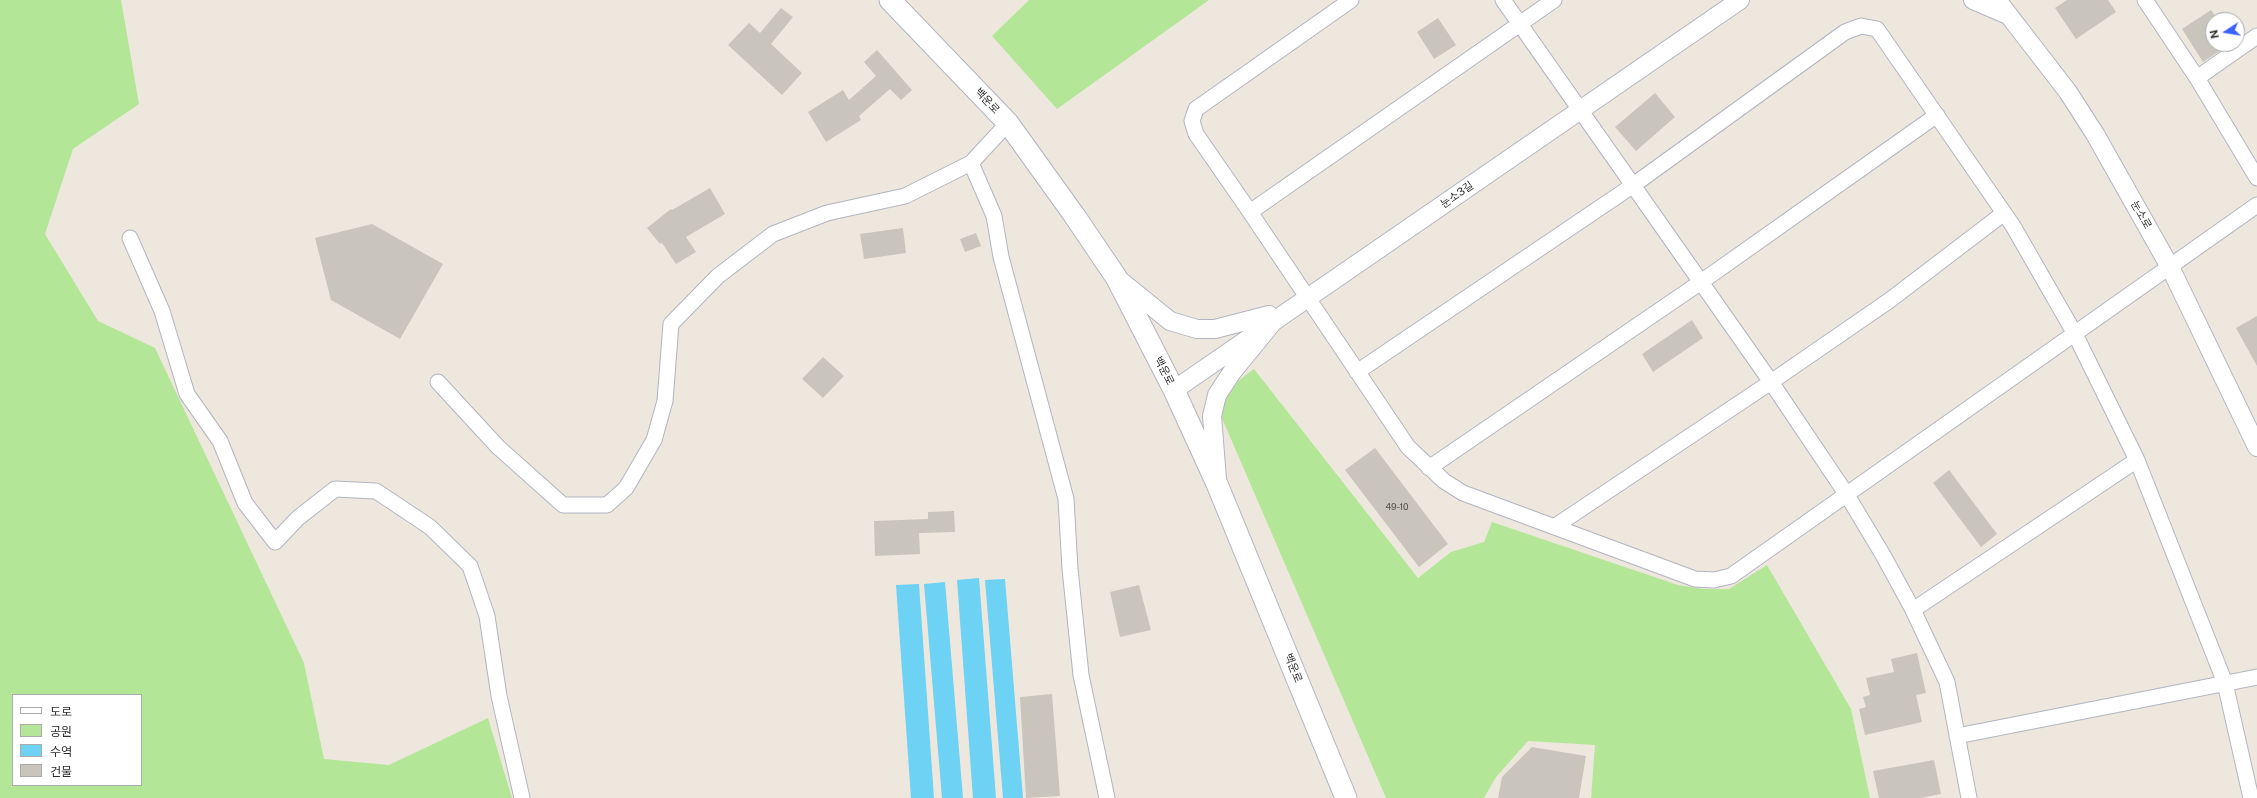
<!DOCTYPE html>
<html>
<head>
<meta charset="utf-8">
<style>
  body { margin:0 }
  #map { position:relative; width:2257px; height:798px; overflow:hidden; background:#eee7de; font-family:"Public Sans","Noto Sans KR",sans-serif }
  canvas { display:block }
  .legend { position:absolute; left:12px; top:694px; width:130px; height:92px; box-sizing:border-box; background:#fff; border:1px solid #ababab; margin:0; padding:5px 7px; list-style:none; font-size:12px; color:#2c2c2c }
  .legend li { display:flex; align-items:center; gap:8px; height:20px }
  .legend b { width:20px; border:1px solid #ababab }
  .north { position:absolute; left:2205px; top:12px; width:40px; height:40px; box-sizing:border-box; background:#fff; border:1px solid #ababab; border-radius:50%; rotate:258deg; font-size:11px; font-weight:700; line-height:16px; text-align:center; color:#2c2c2c }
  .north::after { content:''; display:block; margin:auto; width:14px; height:18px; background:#3a61ff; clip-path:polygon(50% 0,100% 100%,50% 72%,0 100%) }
</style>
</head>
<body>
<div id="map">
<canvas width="2257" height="798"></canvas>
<ul class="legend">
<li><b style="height:5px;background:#fff"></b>도로</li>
<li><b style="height:11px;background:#b4e698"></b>공원</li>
<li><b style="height:11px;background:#6dd2f3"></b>수역</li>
<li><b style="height:11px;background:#c9c5bc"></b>건물</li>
</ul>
<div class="north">N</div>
</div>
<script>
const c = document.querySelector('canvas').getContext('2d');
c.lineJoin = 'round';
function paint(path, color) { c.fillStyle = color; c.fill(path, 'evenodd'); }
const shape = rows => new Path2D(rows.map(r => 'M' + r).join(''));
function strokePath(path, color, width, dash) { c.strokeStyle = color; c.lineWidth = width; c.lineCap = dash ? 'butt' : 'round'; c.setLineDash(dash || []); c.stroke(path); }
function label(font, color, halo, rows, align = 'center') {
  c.font = font + ' "Public Sans","Noto Sans KR",sans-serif'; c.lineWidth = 3.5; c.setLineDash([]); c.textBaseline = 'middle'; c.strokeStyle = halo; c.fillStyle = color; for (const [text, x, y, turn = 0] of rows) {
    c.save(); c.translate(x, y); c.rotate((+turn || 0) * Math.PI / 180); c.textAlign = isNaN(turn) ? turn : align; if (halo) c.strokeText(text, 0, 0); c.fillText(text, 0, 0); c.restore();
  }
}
paint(shape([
  [0,0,121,0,139,104,73,149,45,234,98,321,155,348,304,663,324,759,389,765,488,718,512,798,0,798],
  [13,695,141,695,141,785,13,785],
  [1029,0,1209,0,1057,109,992,36],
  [1254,369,1418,578,1451,552,1484,542,1492,522,1678,585,1704,589,1729,589,1767,565,1851,709,1870,798,1591,798,1595,745,1528,741,1496,777,1484,798,1386,798,1221,416,1228,393,1239,380]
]), '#b4e698');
paint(shape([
  [979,578,996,798,973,798,957,580],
  [1005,579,1023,798,1003,798,985,580],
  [945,582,963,798,942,798,924,584],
  [919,584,934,798,911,798,896,585]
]), '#6dd2f3');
paint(shape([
  [2067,0,2108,0,2116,12,2076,39,2055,8],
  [781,8,793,17,771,44,802,73,782,95,728,45,749,23,760,33],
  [2211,10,2218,20,2213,20,2213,44,2230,44,2203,62,2182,29],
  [1438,18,1456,45,1434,59,1417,32],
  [877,50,912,90,901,100,890,89,859,116,861,120,826,142,808,112,843,90,849,100,876,76,864,62],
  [1655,93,1675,117,1636,151,1615,127],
  [710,188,725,214,686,237,696,252,676,264,662,243,660,244,647,228,671,209,672,210],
  [372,224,443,264,400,339,331,300,315,238],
  [903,228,906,253,864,259,860,234],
  [976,233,981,246,965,252,960,239],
  [2257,316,2257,366,2236,328],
  [1692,320,1703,338,1653,372,1642,354],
  [823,357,844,376,823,398,802,379],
  [1375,448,1448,544,1419,567,1345,470],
  [1949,470,1997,534,1981,547,1933,483],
  [954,511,955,532,919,533,920,554,875,556,874,521,928,519,928,512],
  [1139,585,1151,630,1120,637,1110,592],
  [1917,653,1926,693,1916,695,1922,722,1865,735,1859,709,1866,707,1863,697,1870,695,1866,678,1894,672,1891,659],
  [1052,694,1060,796,1026,798,1020,697],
  [1532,747,1586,756,1579,798,1498,798,1502,777],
  [1934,760,1941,794,1921,798,1879,798,1873,771]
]), '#c9c5bc');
const minor = shape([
  [1351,0,1196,109,1192,121,1196,134,1250,212,1408,447,1444,481,1463,493,1695,579,1714,580,1731,576,2257,205],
  [1503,0,1771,382,1847,495,1883,555,1913,610,1947,682,1969,798],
  [2145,0,2197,78,2257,178],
  [2197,78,2257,36],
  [971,163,994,216,1001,257,1066,499,1070,569,1081,675,1107,798],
  [1250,212,1554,0],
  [130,238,162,311,187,394,220,441,245,503,275,542,298,518,335,489,376,491,430,527,470,566,487,616,499,696,522,798],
  [1357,372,1632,186,1845,32,1861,26,1877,29,2013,226,2075,334,2137,460,2225,683,2251,798],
  [438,382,498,447,563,505,607,505,626,488,654,440,665,401,671,324,718,276,773,234,827,213,905,196,971,163,1008,123],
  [1429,468,1701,282,1937,115],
  [1554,527,1771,382,1890,300,2004,213],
  [1913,610,2137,460],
  [1957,736,2257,677]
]);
const tertiary = shape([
  [1973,0,2008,15],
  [1997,0,2068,92,2095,134,2170,267,2257,447],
  [1117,278,1170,321,1197,329,1215,329,1269,315,1273,322,1232,372,1217,395,1212,416,1217,479],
  [1174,390,1740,0]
]);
const secondary = shape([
  [890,0,1008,123,1074,215,1116,277,1174,390,1217,484,1346,798]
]);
strokePath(minor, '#b2b4c0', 17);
strokePath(tertiary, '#b2b4c0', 20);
strokePath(secondary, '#b2b4c0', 23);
strokePath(minor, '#fff', 15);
strokePath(tertiary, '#fff', 18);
strokePath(secondary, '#fff', 21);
label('9px', '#535250', null, [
  ["49-10",1397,507]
]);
label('11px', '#2c2c2c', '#fff', [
  ["백운로",987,101,47],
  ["눈소3길",1457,195,-35],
  ["눈소로",2141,215,60],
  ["백운로",1164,371,63],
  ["백운로",1293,668,68]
]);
</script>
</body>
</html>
